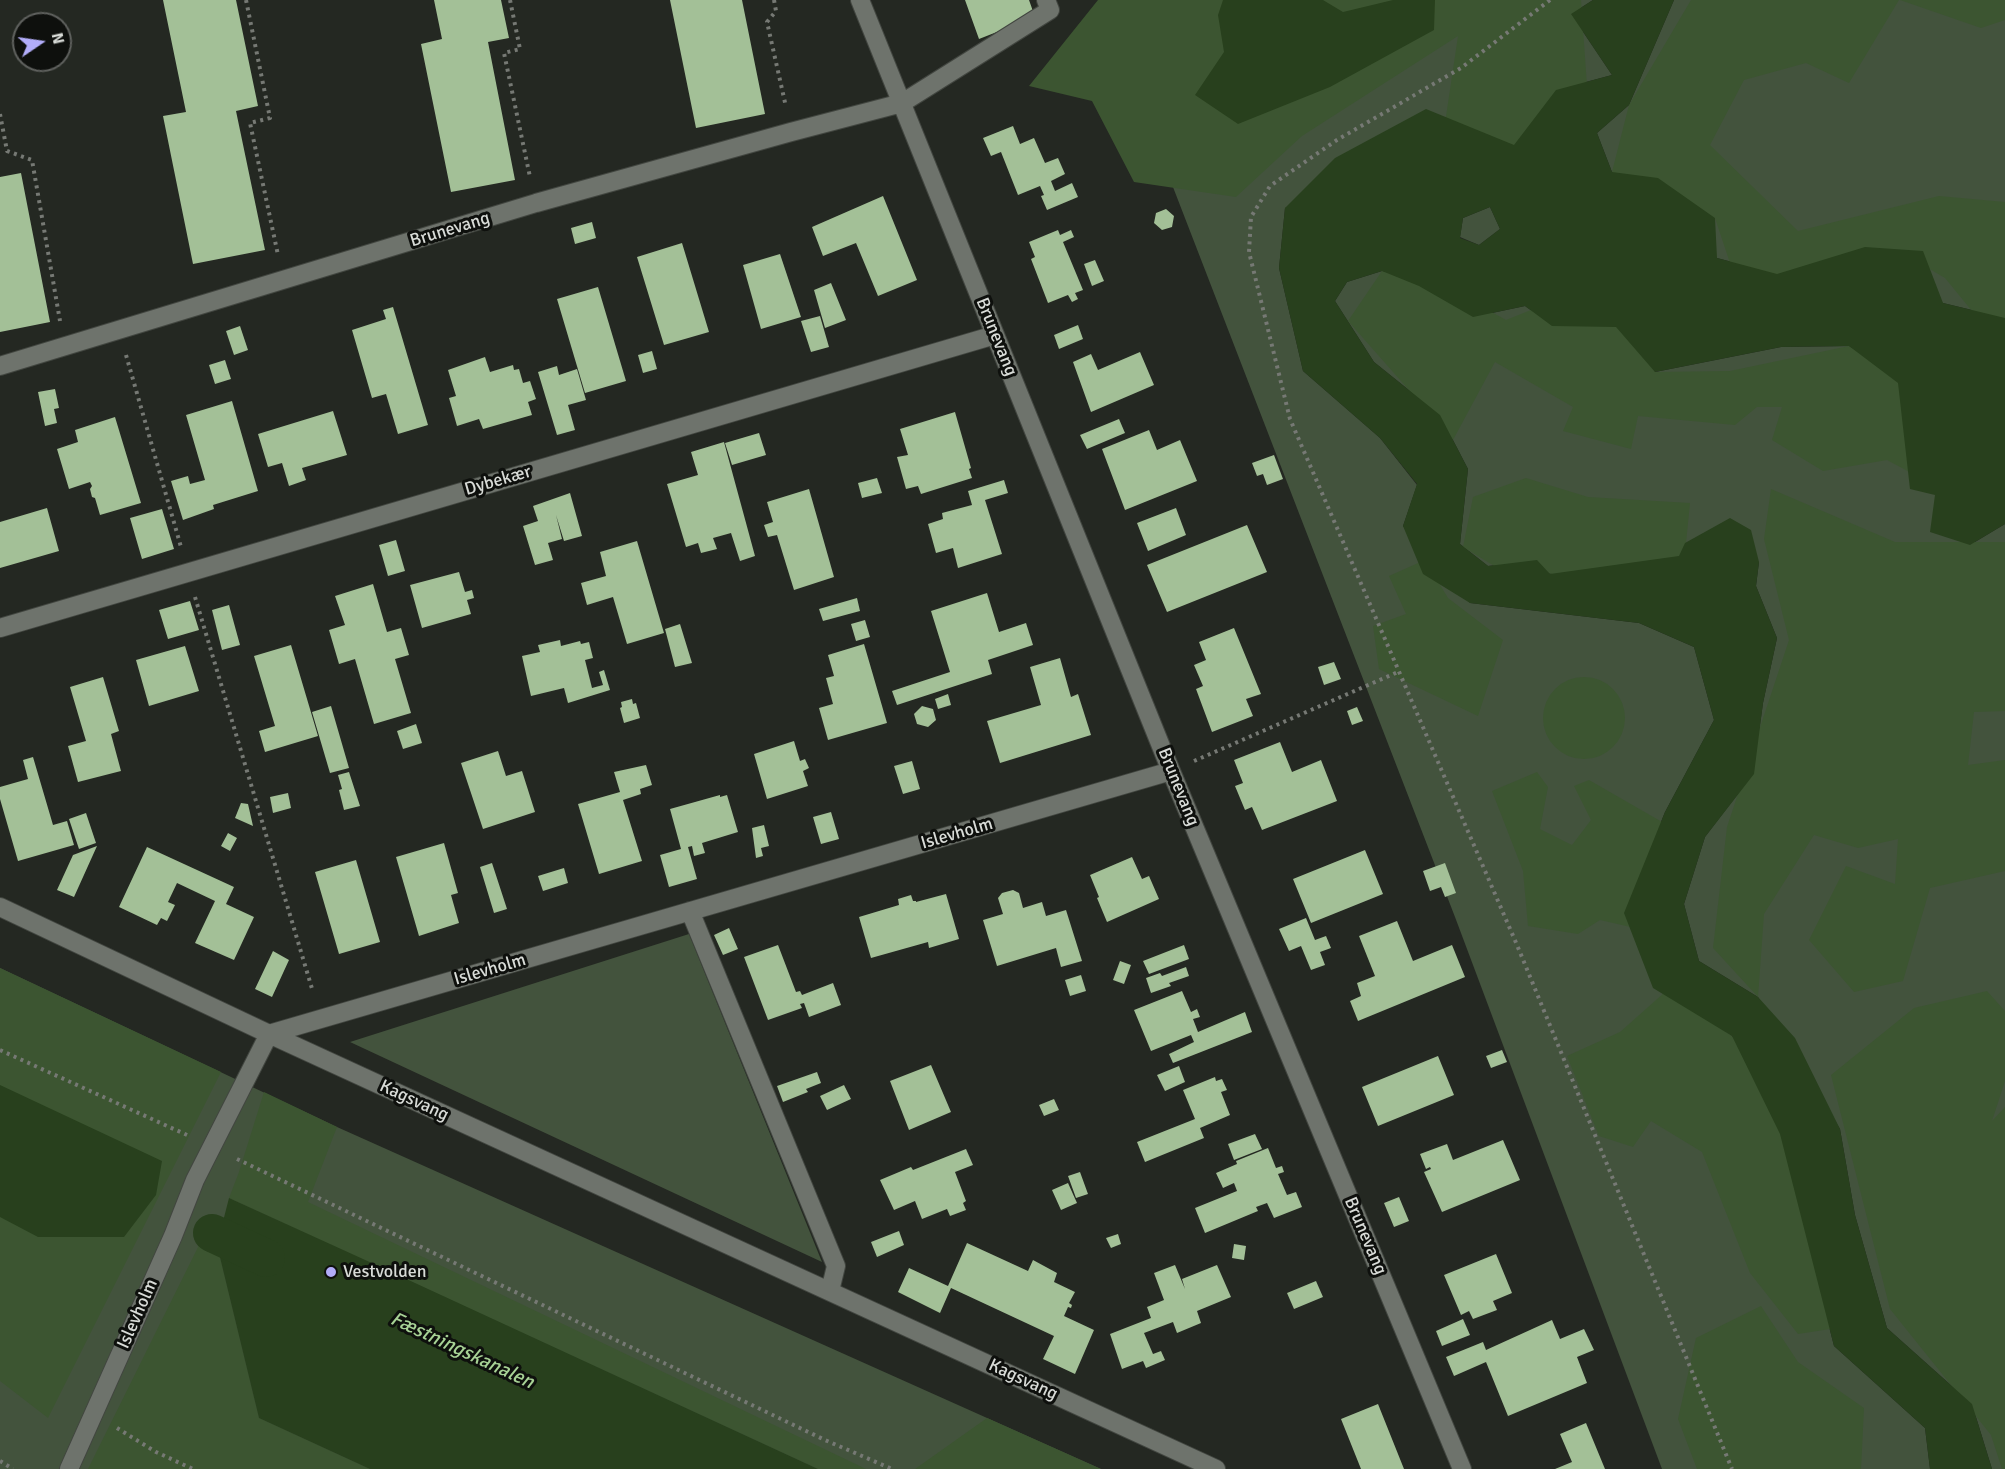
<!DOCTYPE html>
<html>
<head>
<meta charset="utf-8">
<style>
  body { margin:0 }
  #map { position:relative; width:2005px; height:1469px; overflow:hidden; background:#242822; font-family:Signika,sans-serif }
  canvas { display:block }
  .north { position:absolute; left:12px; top:12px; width:60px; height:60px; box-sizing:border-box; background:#0e100d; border:2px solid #5f615e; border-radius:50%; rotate:77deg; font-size:16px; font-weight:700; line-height:24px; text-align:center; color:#d8dbd7 }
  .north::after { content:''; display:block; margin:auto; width:21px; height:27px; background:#b2adf9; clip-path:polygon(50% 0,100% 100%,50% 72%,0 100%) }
</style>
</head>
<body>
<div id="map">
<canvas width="2005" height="1469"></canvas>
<div class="north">N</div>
</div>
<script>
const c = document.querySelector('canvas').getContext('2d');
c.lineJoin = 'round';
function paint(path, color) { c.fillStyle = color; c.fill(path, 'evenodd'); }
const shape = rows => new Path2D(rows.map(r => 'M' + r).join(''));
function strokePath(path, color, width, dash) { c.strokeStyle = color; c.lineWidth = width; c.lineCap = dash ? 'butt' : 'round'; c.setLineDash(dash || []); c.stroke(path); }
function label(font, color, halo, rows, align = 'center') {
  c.font = font + ' Signika,sans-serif'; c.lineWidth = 6; c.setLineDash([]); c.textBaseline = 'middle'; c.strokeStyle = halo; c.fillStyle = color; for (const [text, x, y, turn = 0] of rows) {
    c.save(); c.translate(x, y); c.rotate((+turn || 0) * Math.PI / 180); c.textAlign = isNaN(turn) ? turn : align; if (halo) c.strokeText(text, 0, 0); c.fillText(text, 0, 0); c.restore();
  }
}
paint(shape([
  [1435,0,1593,0,1571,14,1612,75,1556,90,1285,208,1279,268,1303,371,1380,438,1417,485,1403,526,1470,603,1639,623,1694,647,1714,720,1665,812,1624,913,1732,1036,1780,1134,1834,1346,1925,1428,1930,1469,1662,1469,1455,917,1127,68],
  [1674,0,2005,0,2005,318,1943,303,1777,274,1717,258,1612,172,1597,133,1629,105],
  [1490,207,1500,229,1479,245,1460,237,1463,218],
  [1382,271,1473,317,1525,306,1553,326,1655,372,1781,347,1849,346,1935,494,1970,545,2005,524,2005,1469,1992,1469,1972,1404,1887,1328,1855,1215,1840,1129,1758,997,1699,961,1684,904,1705,837,1753,774,1763,703,1777,638,1756,586,1759,562,1685,543,1488,566,1460,544,1468,469,1440,415,1374,362,1335,301,1347,282],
  [689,934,822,1262,350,1042],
  [0,968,337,1127,1101,1469,0,1469]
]), '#43533d');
paint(shape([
  [1098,0,1581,0,1587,86,1562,142,1491,162,1444,130,1458,36,1302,136,1236,197,1134,182,1092,101,1029,86],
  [1691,0,1899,0,1849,83,1806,63,1744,80,1710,145,1798,231,1939,196,2005,202,2005,331,1990,333,1945,278,1904,254,1736,281,1715,218,1612,172,1629,105],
  [1900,0,2005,0,2005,20,1981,28],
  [1382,271,1443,285,1506,320,1546,304,1645,329,1655,372,1730,371,1849,346,1930,393,1932,484,1887,460,1823,471,1772,440,1782,407,1757,407,1735,425,1638,416,1631,449,1563,431,1573,407,1495,362,1453,440,1348,321],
  [1526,478,1588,497,1690,503,1683,573,1608,581,1496,567,1463,547,1473,497],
  [1771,489,1895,542,2005,542,2005,711,1974,712,1968,765,2005,760,2005,871,1930,888,1903,981,1854,992,1809,940,1846,866,1895,884,1898,839,1858,848,1814,835,1764,914,1758,997,1713,948,1727,827,1789,640,1764,539],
  [1425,560,1448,598,1503,640,1478,716,1379,669,1373,626,1406,614,1389,576],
  '1543 718a41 41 0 1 1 82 0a41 41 0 1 1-82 0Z',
  [1537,772,1548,787,1540,829,1572,845,1591,820,1574,786,1589,780,1676,830,1661,934,1600,920,1578,934,1528,926,1523,871,1492,791],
  [0,968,221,1072,48,1418,0,1381],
  [1987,991,2005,1011,2005,1081,1992,1121,2005,1107,2005,1469,2002,1469,1991,1435,1890,1309,1831,1075,1914,1008],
  [1665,992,1732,1036,1807,1112,1843,1327,1798,1334,1750,1273,1702,1152,1651,1121,1633,1147,1599,1136,1567,1056,1620,1032],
  [264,1092,337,1127,308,1202,866,1469,818,1469,229,1198,239,1172],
  [204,1235,217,1245,259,1418,370,1469,88,1469],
  [1761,1306,1798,1362,1864,1408,1861,1469,1697,1469,1678,1419,1696,1338],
  [987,1418,1101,1469,915,1469]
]), '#3c5531');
paint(shape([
  [1223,0,1323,0,1343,12,1393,0,1435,0,1434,30,1330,87,1238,124,1195,95,1224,52,1218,15],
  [1593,0,1674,0,1629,105,1597,133,1612,172,1658,178,1715,218,1717,258,1777,274,1865,247,1923,251,1943,303,2005,318,2005,524,1970,545,1930,532,1935,495,1910,489,1898,383,1849,346,1781,347,1655,372,1616,327,1552,326,1525,306,1473,317,1419,286,1382,271,1347,282,1335,301,1374,362,1440,415,1468,469,1460,544,1488,566,1537,560,1550,574,1679,556,1685,543,1730,518,1751,530,1759,562,1756,586,1777,638,1763,703,1754,774,1705,837,1684,904,1699,961,1758,997,1795,1038,1840,1129,1855,1215,1887,1328,1972,1404,1992,1469,1930,1469,1925,1428,1834,1346,1780,1134,1732,1036,1653,988,1624,913,1665,812,1714,720,1694,647,1639,623,1470,603,1423,574,1403,526,1417,484,1380,438,1303,371,1279,268,1285,208,1335,158,1426,109,1514,145,1556,90,1612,75,1571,14],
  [1490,207,1500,229,1479,245,1460,238,1463,218],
  [0,1085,162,1161,156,1195,124,1237,38,1237,0,1217],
  [229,1198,363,1259,818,1469,370,1469,259,1418,217,1245]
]), '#28401d');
strokePath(shape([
  [212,1233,266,1258]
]), '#28401d', 38);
paint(shape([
  [163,0,236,0,258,106,236,111,265,250,193,264,163,116,186,112],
  [434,0,501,0,509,38,488,42,515,180,451,192,421,44,442,39],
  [670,0,742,0,765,114,696,128],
  [965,0,1029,0,1035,17,979,39],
  [1013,126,1020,144,1034,138,1045,163,1058,158,1065,174,1051,181,1055,191,1072,183,1078,197,1047,210,1041,196,1044,195,1040,186,1018,195,1001,152,991,156,983,138],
  [21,173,50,322,0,332,0,177],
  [883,196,917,280,878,296,856,243,823,256,812,227],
  [1166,209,1174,216,1172,227,1162,230,1154,223,1156,213],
  [592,222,596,238,575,244,571,228],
  [1058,230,1060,235,1071,230,1074,237,1063,242,1083,290,1075,293,1078,299,1072,302,1068,295,1048,303,1031,259,1035,257,1029,242],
  [682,243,709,332,664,345,637,257],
  [780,254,801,317,761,329,743,265],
  [1095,260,1104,281,1092,286,1084,264],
  [831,283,846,320,825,328,814,290],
  [598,287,626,381,585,393,557,299],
  [393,307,428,425,398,434,386,394,372,398,352,330,386,319,383,310],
  [820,316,829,347,811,352,801,321],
  [1078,325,1083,339,1059,349,1054,335],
  [240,326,248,350,234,355,226,331],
  [652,351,657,369,643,373,638,355],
  [1140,352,1154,385,1091,412,1073,362,1091,354,1098,370],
  [485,357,490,372,513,365,514,370,519,369,523,383,530,381,536,399,528,402,532,415,483,429,479,419,457,426,449,398,456,396,448,370],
  [225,360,231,379,215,384,209,365],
  [557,366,559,375,577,369,586,400,568,405,575,430,557,435,538,372],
  [55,389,59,408,54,409,57,423,45,426,38,392],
  [232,401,258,491,213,505,214,509,183,520,171,481,188,476,190,484,205,480,186,415],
  [333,411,347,455,302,468,306,480,289,486,282,463,268,467,258,434],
  [955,412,971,468,969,469,972,478,921,494,918,486,906,489,897,457,908,455,900,429],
  [115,417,141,503,100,515,95,498,92,497,90,489,92,486,90,482,69,489,57,449,78,442,75,430],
  [1119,419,1125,433,1087,449,1080,435],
  [1149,430,1157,450,1180,440,1197,481,1125,510,1102,449],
  [759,433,766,455,732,465,725,443],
  [724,442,755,556,740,561,731,533,713,538,717,549,701,553,698,543,686,547,667,484,698,475,691,452],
  [1274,455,1283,479,1267,485,1263,474,1257,476,1252,463],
  [877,478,882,493,862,498,858,483],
  [1004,480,1008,493,985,500,1002,554,958,568,953,548,936,553,928,524,943,519,942,513,972,505,968,491],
  [809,489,834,577,794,590,777,535,768,537,764,525,773,522,767,502],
  [570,493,582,536,564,541,556,515,562,539,548,543,553,560,535,565,523,526,538,521,533,506],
  [47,508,59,551,0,568,0,522],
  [1176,508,1186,535,1148,551,1137,523],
  [162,509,174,549,142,559,130,518],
  [1247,525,1267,572,1167,612,1147,565],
  [396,540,405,571,388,576,379,545],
  [637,541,664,633,627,644,613,597,587,605,581,583,606,576,600,552],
  [459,572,465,592,472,590,474,598,467,600,471,614,422,628,410,585],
  [373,584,387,632,401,628,409,655,395,659,411,713,374,724,355,659,339,664,329,630,345,625,335,596],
  [987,593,999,632,1026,623,1033,645,988,660,992,674,897,705,892,691,950,672,931,611],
  [857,598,860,611,823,621,819,609],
  [190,601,199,630,168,639,159,610],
  [229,605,240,645,222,650,212,610],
  [865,620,870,637,856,641,851,624],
  [680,624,692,663,675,667,665,629],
  [1234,628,1261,694,1246,699,1253,716,1212,732,1196,689,1203,686,1194,665,1206,660,1199,642],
  [560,640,561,646,580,641,581,644,589,642,593,658,585,660,592,688,603,685,599,672,604,670,610,690,568,703,564,688,531,696,522,656,540,652,538,645],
  [864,644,887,723,828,740,819,708,833,704,826,678,834,676,828,655],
  [291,645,318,736,265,752,259,731,275,726,254,656],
  [185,646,199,691,149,706,136,660],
  [1060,658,1071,697,1078,694,1091,735,1000,763,987,721,1041,705,1030,667],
  [1334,662,1341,679,1324,685,1318,667],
  [103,677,119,731,111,734,121,771,78,782,68,746,86,741,70,687],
  [948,694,951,705,938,709,935,699],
  [632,699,633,704,636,703,640,718,624,723,620,708,622,707,621,702],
  [331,706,349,768,330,773,312,712],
  [922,706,933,709,936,720,928,727,917,724,914,714],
  [1357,707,1363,721,1352,725,1347,711],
  [416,724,422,743,403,749,397,731],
  [794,741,800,761,805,759,809,768,803,771,808,786,767,799,754,754],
  [1280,742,1292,772,1321,760,1337,801,1262,830,1252,807,1245,810,1235,786,1243,783,1234,760],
  [498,751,506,776,522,771,535,812,483,829,461,763],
  [33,757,53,825,67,821,74,845,18,861,0,799,0,787,28,779,23,760],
  [912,761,920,789,903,794,894,766],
  [646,765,652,785,640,789,641,794,623,800,642,861,599,874,578,804,620,792,614,772],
  [349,772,360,806,344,810,339,790,342,789,338,775],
  [288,793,291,808,273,813,270,797],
  [720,795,720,797,727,795,738,832,702,843,705,853,694,856,692,846,688,847,697,879,669,887,660,855,681,849,670,809],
  [241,803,248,804,253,826,235,818],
  [831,812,839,839,821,844,813,817],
  [86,813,96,843,79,849,69,819],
  [764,825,769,846,761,848,763,856,756,858,752,828],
  [228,833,237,838,230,851,221,846],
  [444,843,458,893,451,895,459,923,419,936,396,857],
  [97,846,74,897,57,890,73,855],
  [147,847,234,887,226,904,254,917,234,960,195,943,215,901,177,883,168,902,175,905,167,921,161,918,157,925,119,907],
  [1365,850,1383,894,1311,923,1293,879],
  [1132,857,1142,879,1149,876,1159,899,1107,922,1097,898,1099,897,1090,875],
  [356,860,380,942,339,954,315,872],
  [492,863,507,909,494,913,480,867],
  [1445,863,1456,893,1445,897,1441,887,1430,891,1423,871],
  [564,868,568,883,543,891,538,876],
  [1013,890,1019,893,1023,908,1042,902,1046,916,1066,910,1082,961,1061,967,1056,948,997,966,983,920,1003,914,998,898,1002,893],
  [946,894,959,939,929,948,928,942,871,958,859,917,899,905,898,899,911,895,913,901,916,901,916,902],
  [1306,918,1315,940,1326,936,1331,948,1320,952,1325,965,1311,970,1301,946,1289,951,1279,929],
  [1397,921,1413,961,1452,945,1465,977,1358,1021,1350,1001,1361,996,1357,983,1375,976,1359,936],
  [729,928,738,949,723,955,714,935],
  [778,945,796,992,800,991,802,995,833,983,841,1005,809,1017,804,1003,800,1004,802,1008,768,1020,744,957],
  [1184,945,1189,959,1149,974,1143,961],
  [273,951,289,960,272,997,255,989],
  [1120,961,1131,965,1124,984,1113,980],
  [1186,967,1189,976,1169,983,1171,986,1151,993,1146,978,1160,973,1162,976],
  [1081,975,1086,991,1070,996,1065,980],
  [1182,991,1191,1012,1197,1009,1200,1017,1193,1019,1198,1032,1245,1012,1252,1032,1173,1063,1169,1054,1194,1042,1191,1035,1151,1051,1134,1010],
  [1502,1050,1507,1062,1491,1068,1486,1056],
  [1438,1056,1454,1095,1378,1126,1362,1087],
  [931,1065,951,1112,909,1130,890,1081],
  [1179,1066,1185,1082,1165,1091,1157,1075],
  [817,1072,821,1083,806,1089,808,1092,783,1102,777,1086],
  [1215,1077,1216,1081,1222,1079,1227,1090,1221,1092,1230,1115,1200,1128,1204,1138,1145,1162,1137,1142,1195,1119,1183,1090],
  [844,1085,851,1099,827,1110,820,1096],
  [1054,1099,1059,1110,1044,1116,1039,1105],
  [1255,1134,1262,1149,1234,1160,1228,1144],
  [1503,1140,1520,1180,1442,1212,1424,1172,1431,1169,1430,1167,1426,1169,1420,1154,1447,1144,1453,1160],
  [1268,1148,1276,1168,1282,1166,1284,1172,1278,1174,1287,1195,1296,1192,1302,1207,1274,1218,1267,1203,1256,1207,1258,1211,1205,1233,1195,1208,1237,1191,1234,1183,1223,1188,1216,1173,1237,1164,1236,1161],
  [966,1149,973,1165,955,1172,966,1201,963,1203,966,1210,950,1216,947,1209,922,1219,915,1201,894,1210,880,1180,911,1167,913,1170],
  [1080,1172,1088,1194,1076,1198,1068,1176],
  [1068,1183,1077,1203,1061,1210,1052,1190],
  [1399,1197,1409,1221,1394,1227,1384,1203],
  [899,1231,904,1245,877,1257,871,1242],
  [1118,1234,1121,1244,1111,1248,1106,1238],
  [967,1243,1028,1271,1033,1260,1057,1273,1054,1282,1075,1292,1069,1303,1072,1305,1071,1308,1068,1307,1064,1316,1094,1330,1075,1374,1043,1359,1054,1336,951,1288,940,1313,898,1292,909,1268,948,1286],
  [1234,1244,1246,1246,1244,1260,1232,1258],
  [1496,1254,1512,1293,1493,1301,1497,1310,1473,1319,1469,1311,1461,1315,1444,1275],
  [1175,1265,1185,1289,1182,1279,1217,1265,1231,1297,1197,1311,1201,1323,1177,1333,1173,1322,1144,1333,1153,1354,1161,1351,1165,1360,1146,1368,1143,1361,1122,1369,1110,1334,1151,1318,1147,1307,1164,1300,1154,1273],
  [1316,1281,1323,1297,1294,1309,1287,1293],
  [1463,1319,1470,1335,1442,1346,1436,1331],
  [1552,1320,1560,1339,1584,1329,1594,1350,1577,1357,1587,1383,1508,1416,1486,1362,1454,1376,1446,1357,1483,1342,1486,1350],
  [1378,1404,1404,1469,1361,1469,1341,1419],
  [1586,1423,1605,1469,1555,1469,1572,1462,1560,1434]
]), '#a3c097');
const minor = shape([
  [860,0,1171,771,1462,1469],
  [0,366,536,203,791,132,902,103,1050,10,1046,0],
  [0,628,995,335],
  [0,907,269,1034,1216,1469],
  [690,911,836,1266,830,1291],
  [69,1469,173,1236,195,1180,269,1034,1171,771]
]);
strokePath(minor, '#424640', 20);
strokePath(shape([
  [246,0,270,118,250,123,278,255],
  [510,0,520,49,504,53,530,177],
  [774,0,776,11,767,22,786,107],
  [1550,0,1461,68,1337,140,1270,186,1251,217,1249,252,1290,419,1517,945,1732,1469],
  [0,114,7,151,32,160,60,321],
  [126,355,181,547],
  [195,597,313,992],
  [1194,761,1398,672],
  [0,1050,187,1135],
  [237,1159,825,1440,892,1469],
  [117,1428,156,1452,193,1469],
  [0,1461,13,1469]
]), '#767974', 4, [3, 4.5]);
strokePath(minor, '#6e736c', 18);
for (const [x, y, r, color] of [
  [331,1272,6,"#b2adf9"]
]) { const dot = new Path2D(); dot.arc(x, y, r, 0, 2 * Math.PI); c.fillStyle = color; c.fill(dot); strokePath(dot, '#0e100d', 2); }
label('18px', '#d8dbd7', '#0e100d', [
  ["Brunevang",450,230,-17],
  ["Brunevang",996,337,68],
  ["Dybekær",498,481,-16],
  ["Brunevang",1178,787,68],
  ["Islevholm",957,834,-16],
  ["Islevholm",490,970,-16],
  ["Kagsvang",414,1101,25],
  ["Brunevang",1365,1236,67],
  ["Islevholm",138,1314,-66],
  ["Kagsvang",1023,1380,25]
]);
label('18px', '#d8dbd7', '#0e100d', [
  ["Vestvolden",343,1272]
], 'left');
label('italic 20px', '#a7d295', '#0e100d', [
  ["Fæstningskanalen",462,1351,25]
]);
</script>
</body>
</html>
